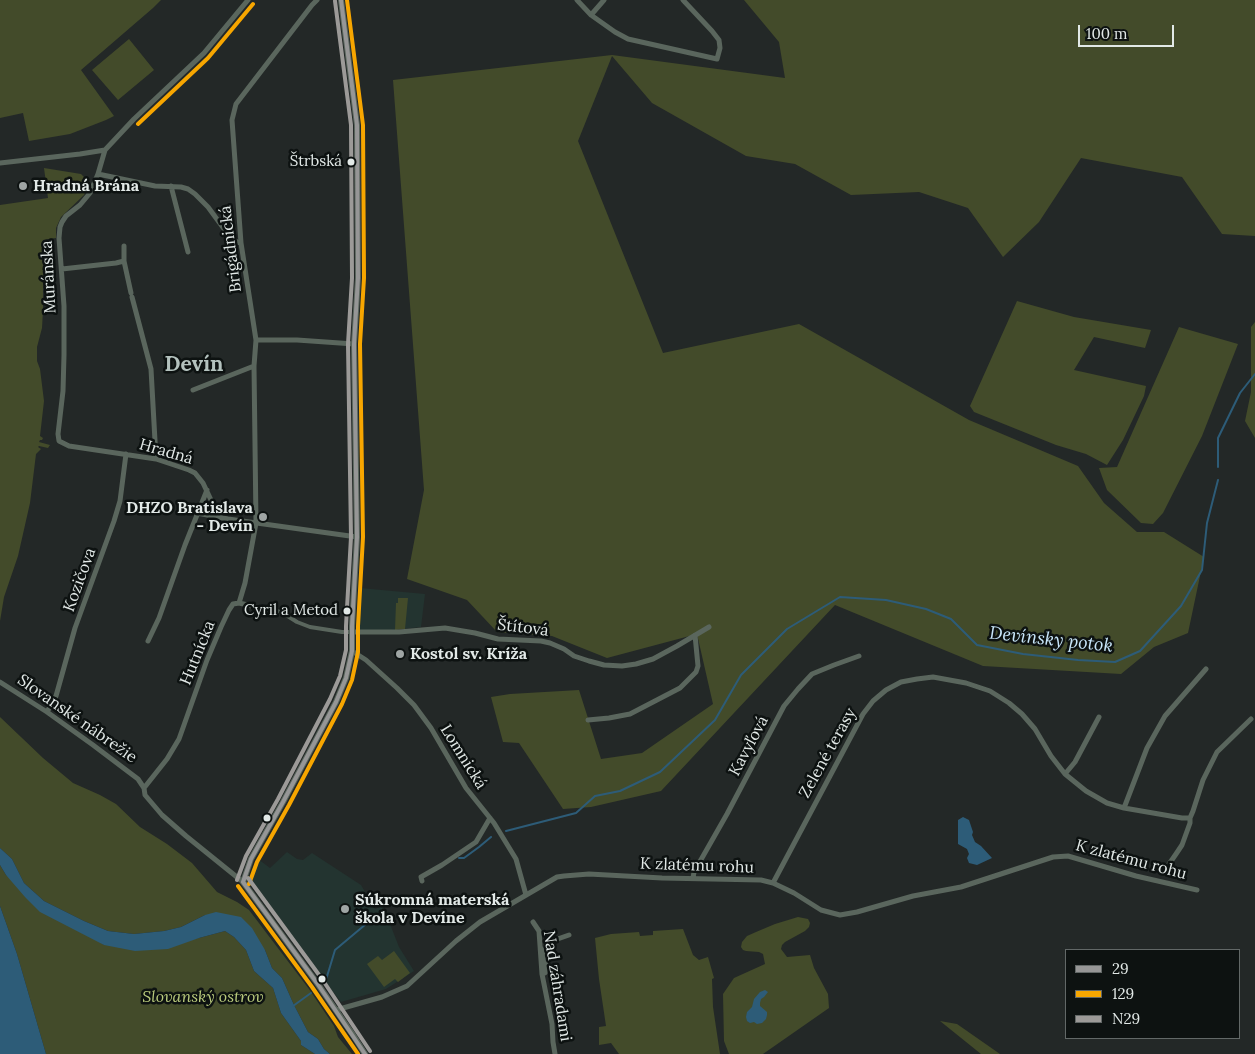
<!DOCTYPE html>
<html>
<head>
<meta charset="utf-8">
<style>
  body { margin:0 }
  #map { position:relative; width:1255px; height:1054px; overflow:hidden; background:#232827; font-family:Lora,serif }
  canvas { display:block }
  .legend { position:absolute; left:1065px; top:949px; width:175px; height:90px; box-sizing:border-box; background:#0d1211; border:1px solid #626867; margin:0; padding:6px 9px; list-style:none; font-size:15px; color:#e2e9e7 }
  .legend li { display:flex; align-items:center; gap:10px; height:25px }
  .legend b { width:25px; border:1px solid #626867 }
  .scale { position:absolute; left:1078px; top:25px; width:96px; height:22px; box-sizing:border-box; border:2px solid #e2e9e7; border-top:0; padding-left:6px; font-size:15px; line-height:18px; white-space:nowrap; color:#e2e9e7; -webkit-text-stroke:4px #0d1211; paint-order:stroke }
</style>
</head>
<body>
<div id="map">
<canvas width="1255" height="1054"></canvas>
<ul class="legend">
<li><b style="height:6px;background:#969696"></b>29</li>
<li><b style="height:6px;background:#f7a600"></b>129</li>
<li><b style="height:6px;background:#9c9a98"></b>N29</li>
</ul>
<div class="scale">100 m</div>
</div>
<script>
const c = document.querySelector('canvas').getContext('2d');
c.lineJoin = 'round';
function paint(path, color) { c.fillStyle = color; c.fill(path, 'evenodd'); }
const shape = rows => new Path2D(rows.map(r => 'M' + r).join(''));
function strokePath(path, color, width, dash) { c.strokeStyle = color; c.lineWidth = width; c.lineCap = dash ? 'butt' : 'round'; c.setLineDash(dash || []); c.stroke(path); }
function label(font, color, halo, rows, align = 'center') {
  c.font = font + ' Lora,serif'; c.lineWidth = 5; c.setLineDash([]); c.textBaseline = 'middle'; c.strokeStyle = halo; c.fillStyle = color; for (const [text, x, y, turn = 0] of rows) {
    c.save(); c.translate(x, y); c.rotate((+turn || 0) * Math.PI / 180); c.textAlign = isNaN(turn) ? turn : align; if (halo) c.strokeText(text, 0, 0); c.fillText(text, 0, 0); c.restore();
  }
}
paint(shape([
  [360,588,425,594,421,627,392,630,360,630,356,627],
  [287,852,297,859,303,860,312,853,361,885,375,909,383,906,399,947,414,971,386,989,341,1002,334,993,329,991,256,892,252,879,251,871,258,859,270,868]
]), '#233430');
paint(shape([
  [0,0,161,0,153,8,81,70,114,116,106,120,70,134,29,141,23,113,0,118],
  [744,0,1255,0,1255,236,1222,234,1182,177,1081,158,1039,222,1003,257,968,208,919,192,851,195,795,164,746,156,652,103,612,56,578,141,663,353,799,324,969,420,1078,466,1104,503,1137,532,1164,532,1204,557,1188,633,1154,647,1121,674,983,666,835,605,661,791,591,807,563,809,519,743,503,742,491,697,510,694,579,690,601,759,642,753,713,704,697,634,607,658,552,636,497,632,467,600,407,579,424,490,393,80,612,55,785,78,779,42],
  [129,39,154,70,118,100,92,70],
  [44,168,81,174,90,183,84,195,61,217,56,228,56,238,43,240,43,310,42,328,37,347,37,361,40,369,44,401,40,436,43,438,42,440,40,440,39,442,50,445,48,448,39,446,38,447,41,449,36,454,30,503,18,556,4,597,0,621,0,205,48,198],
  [1017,301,1074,317,1151,330,1145,348,1094,337,1074,370,1146,386,1144,396,1123,440,1107,465,1086,454,1056,445,974,412,970,406],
  [1255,322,1255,438,1245,421,1251,392,1251,327],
  [1179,327,1238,344,1202,436,1163,513,1153,524,1141,523,1107,490,1099,468,1117,467],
  [398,598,408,598,405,629,395,630,396,603,398,603],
  [0,717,43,758,73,783,100,795,116,804,140,827,167,844,192,863,217,892,237,902,249,910,309,989,334,1026,338,1037,352,1054,330,1054,324,1049,318,1039,308,1032,294,1005,282,978,272,968,265,950,205,915,181,927,164,931,134,934,108,931,84,921,44,901,24,883,12,859,0,848],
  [0,865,6,875,104,945,199,938,225,931,234,937,246,950,254,971,273,988,281,1013,301,1041,301,1045,315,1054,46,1054,17,954,0,906],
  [798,917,808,919,810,923,809,927,805,931,785,942,782,945,781,949,787,957,810,955,814,968,828,994,829,1008,763,1054,729,1054,724,1041,723,994,734,978,765,964,763,954,759,952,746,951,743,950,741,947,742,942,747,936,756,932,775,924],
  [683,929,693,955,699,960,708,957,714,978,712,979,713,1007,720,1054,619,1054,611,1043,599,1045,599,1027,606,1026,599,979,595,938,611,934,639,932,640,936,653,935,653,931],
  [394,951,410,973,398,982,395,979,384,987,367,964,378,956,382,960],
  [940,1021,957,1024,1000,1054,981,1054]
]), '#434b2a');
paint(shape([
  [963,817,969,820,973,832,972,835,975,842,981,846,992,858,977,865,969,863,967,858,969,854,967,849,958,844,958,820],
  [0,848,12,859,24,883,44,901,84,921,108,931,134,934,164,931,181,927,205,915,216,912,241,917,252,928,265,950,272,968,282,978,294,1005,308,1032,318,1039,324,1049,330,1054,315,1054,301,1045,301,1041,281,1013,273,988,254,971,246,950,234,937,225,931,199,938,168,949,135,951,104,945,40,912,25,897,6,875,0,865],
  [0,906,17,954,46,1054,0,1054],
  [765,990,768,992,764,997,761,999,760,1003,760,1006,767,1012,767,1015,766,1019,762,1023,757,1024,754,1022,750,1023,747,1021,746,1017,747,1012,752,1007,754,999,760,992]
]), '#2d5c78');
strokePath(shape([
  [1218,467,1218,438,1240,393,1255,374],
  [506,831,576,813,595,796,620,791,660,772,715,720,741,675,787,629,840,597,886,600,926,609,951,619,977,645,1023,654,1078,660,1115,662,1140,651,1181,606,1202,570,1207,523,1218,480],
  [459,858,464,858,479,847,491,837],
  [325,983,335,950,366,924],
  [293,1006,311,993]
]), '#2d5c78', 2);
strokePath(shape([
  [283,613,297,622,310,627,342,632,351,632]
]), '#5a665d', 4);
strokePath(shape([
  [577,0,591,15,615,32,628,39,717,59,720,48,719,40,712,31,683,0],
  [591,15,604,0],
  [0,163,80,154,105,150],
  [98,174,155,186,181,187,188,189,195,194,208,207,230,237,237,242,241,243],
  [171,186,188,252],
  [124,246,124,261,131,293],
  [62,269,116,263,124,261],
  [132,297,151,369,156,459],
  [256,340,297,340,354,344],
  [193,390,254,366],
  [197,513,228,519,357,537],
  [219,517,203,483,195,473,189,470,156,459,69,446,59,441,58,434,63,391,64,355,64,306,59,238,60,227,62,222,66,216,80,205,90,193,98,174,105,150,134,119,204,53,248,0],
  [239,603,245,583,256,523,254,366,256,340,241,243,232,120,236,104,312,5,317,0],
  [239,603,283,613],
  [351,632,399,632,445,628,475,633,498,639,541,641,550,643,564,649,574,656,589,661,604,665,622,666,636,664,653,659,677,646,709,627],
  [148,641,159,618,185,545,207,490],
  [352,651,366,660,397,688,414,705,431,728,466,788,494,823,516,859,526,895],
  [0,682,47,712,93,745,138,779,144,788,145,795,162,815,186,836,243,882],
  [47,712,56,696,75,628,114,521,120,501,126,454],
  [588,720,609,718,630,714,680,688,696,672,698,666,695,635],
  [1065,774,1075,762,1099,717],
  [144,788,167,759,179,739,184,725,207,660,221,627,229,610,233,604,239,603],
  [1124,808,1147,748,1165,716,1206,669],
  [1167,867,1176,854,1182,845,1190,823,1190,818],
  [693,878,694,872,727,814,784,706,798,689,812,674,834,665,859,656],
  [422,881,421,877,442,865,476,842,490,818],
  [773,883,863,714,873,701,886,690,901,682,917,679,933,677,966,683,990,691,1009,703,1022,714,1035,729,1051,756,1065,774,1086,791,1107,803,1124,808,1182,818,1190,818,1193,811,1203,780,1217,752,1251,719],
  [533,922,539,931,542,974,552,1024,553,1042,555,1054],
  [542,974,545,973,546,971,545,948,546,944,549,942,569,935],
  [336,1010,382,997,407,986,456,941,480,922,557,877,564,876,589,874,662,878,761,880,773,883,794,893,821,910,840,915,857,912,913,896,961,887,1053,857,1068,856,1136,876,1197,890]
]), '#5a665d', 5);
strokePath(shape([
  [341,0,357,125,358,278,354,344,357,537,352,626,352,651,346,678,336,702,283,802,251,859,243,882,317,983,353,1035,365,1054]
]), '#5a665d', 6);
strokePath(shape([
  [243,882,251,859,283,802,336,702,346,678,352,651,352,626,357,537,354,344,358,278,357,125,341,0],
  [243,882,317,983,365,1054]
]), '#969696', 4);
strokePath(shape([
  [138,124,208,58,253,4],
  [249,884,257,862,289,805,342,704,352,680,358,652,358,626,363,537,360,344,364,278,363,125,347,0],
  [238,886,312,987,358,1054]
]), '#f7a600', 4);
strokePath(shape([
  [248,878,322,979,370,1051],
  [237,880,246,856,278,799,330,699,340,676,346,650,346,626,351,537,348,344,352,278,351,125,335,1]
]), '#9c9a98', 4);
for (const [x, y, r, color] of [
  [351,162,4.5,"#e2e9e7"],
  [23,186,5,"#9fa5a4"],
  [263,517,5,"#9fa5a4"],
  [347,611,4.5,"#e2e9e7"],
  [400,654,5,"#9fa5a4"],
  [267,818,4.5,"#e2e9e7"],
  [345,909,5,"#9fa5a4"],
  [322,979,4.5,"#e2e9e7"]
]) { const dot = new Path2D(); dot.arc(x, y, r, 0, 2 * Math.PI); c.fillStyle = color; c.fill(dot); strokePath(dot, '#0d1211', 2); }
label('15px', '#e2e9e7', '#0d1211', [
  ["Štrbská",342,162],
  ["Cyril a Metod",338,611]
], 'right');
label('bold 16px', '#e2e9e7', '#0d1211', [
  ["Hradná Brána",33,186],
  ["DHZO Bratislava",253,508,"right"],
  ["- Devín",253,526,"right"],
  ["Kostol sv. Kríža",410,654],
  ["Súkromná materská",355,900],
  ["škola v Devíne",355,918]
], 'left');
label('16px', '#e2e9e7', '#0d1211', [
  ["Brigádnická",231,249,-97],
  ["Muránska",49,277,-93],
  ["Hradná",166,452,16],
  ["Kozičova",80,580,-70],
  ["Štítová",523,628,7],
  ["Hutnícka",198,653,-68],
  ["Slovanské nábrežie",77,719,35],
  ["Kavyľová",749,746,-62],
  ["Zelené terasy",828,753,-61],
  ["Lomnická",463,757,58],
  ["K zlatému rohu",1131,860,15],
  ["K zlatému rohu",697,866,2],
  ["Nad záhradami",557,986,81]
]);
label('italic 16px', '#bacb7d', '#0d1211', [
  ["Slovanský ostrov",203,997]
]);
label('italic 18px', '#c8e6fa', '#0d1211', [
  ["Devínsky potok",1051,640,6]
]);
label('bold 21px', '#b4c2be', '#0d1211', [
  ["Devín",194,365]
]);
</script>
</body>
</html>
